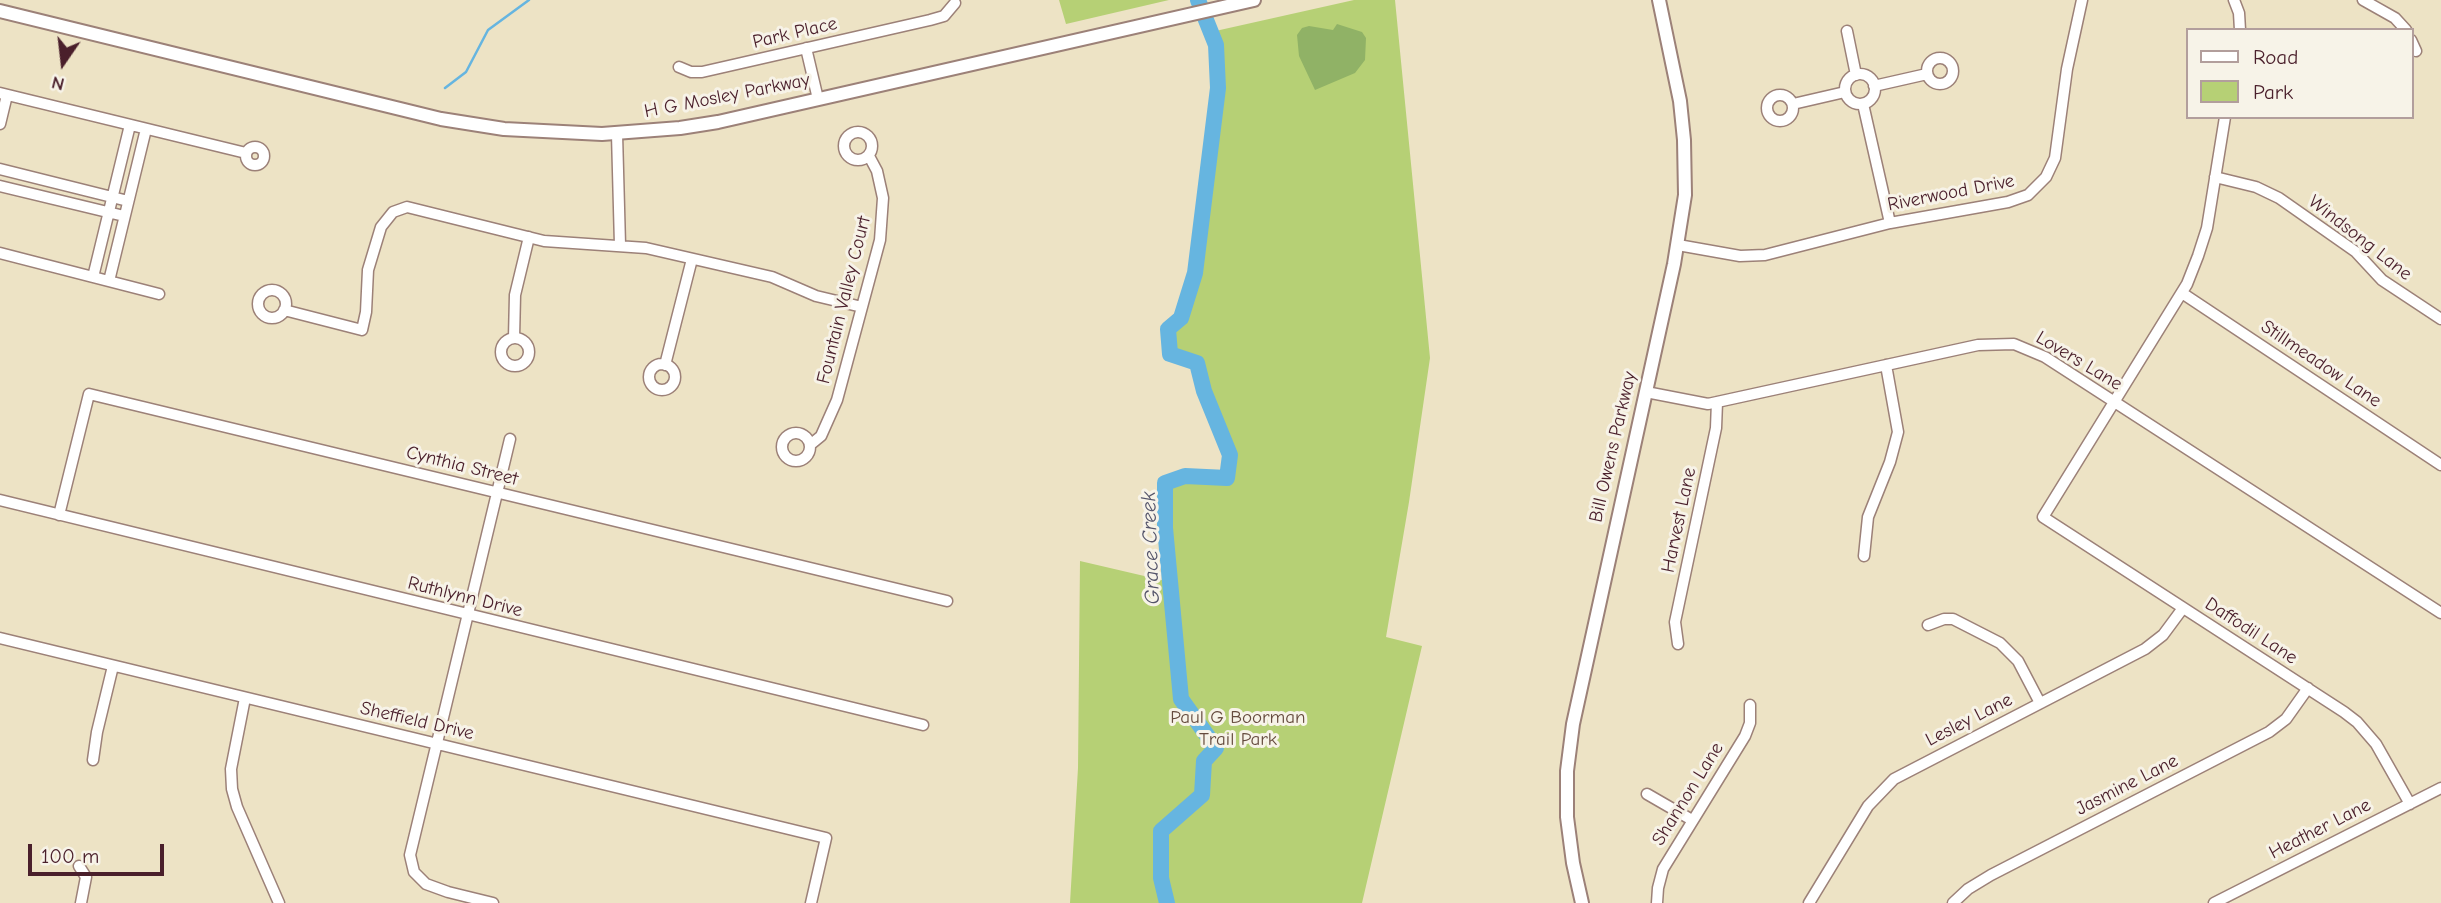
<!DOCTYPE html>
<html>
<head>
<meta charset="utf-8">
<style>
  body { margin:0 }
  #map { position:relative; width:2441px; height:903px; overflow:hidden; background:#ede3c5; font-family:"Comic Neue",sans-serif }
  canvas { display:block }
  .legend { position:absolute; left:2186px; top:28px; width:228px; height:91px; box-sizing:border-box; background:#f7f3e8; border:2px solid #b29e9c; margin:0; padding:9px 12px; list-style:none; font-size:21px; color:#4a1f2b }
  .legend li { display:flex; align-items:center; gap:14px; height:35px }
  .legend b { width:35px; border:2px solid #b29e9c }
  .north { position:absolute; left:28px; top:28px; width:70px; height:70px; -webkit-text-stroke:5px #f7f3e8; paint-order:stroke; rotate:194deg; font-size:19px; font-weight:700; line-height:28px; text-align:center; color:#4a1f2b }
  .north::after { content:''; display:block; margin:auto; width:24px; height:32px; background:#4a1f2b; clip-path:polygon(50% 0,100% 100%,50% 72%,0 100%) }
  .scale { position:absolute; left:28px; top:844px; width:136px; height:32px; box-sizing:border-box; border:4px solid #4a1f2b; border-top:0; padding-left:9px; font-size:21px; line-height:24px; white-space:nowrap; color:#4a1f2b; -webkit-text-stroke:5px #f7f3e8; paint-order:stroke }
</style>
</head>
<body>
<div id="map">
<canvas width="2441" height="903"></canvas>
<ul class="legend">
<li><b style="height:9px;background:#fff"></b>Road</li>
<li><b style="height:19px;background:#b6d075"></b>Park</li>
</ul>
<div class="north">N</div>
<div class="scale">100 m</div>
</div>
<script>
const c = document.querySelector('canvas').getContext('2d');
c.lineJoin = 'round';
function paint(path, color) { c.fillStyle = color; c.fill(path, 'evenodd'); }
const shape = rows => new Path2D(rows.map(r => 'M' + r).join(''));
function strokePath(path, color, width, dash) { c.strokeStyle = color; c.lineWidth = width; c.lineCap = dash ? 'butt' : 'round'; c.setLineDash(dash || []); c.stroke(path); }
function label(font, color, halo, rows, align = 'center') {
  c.font = font + ' "Comic Neue",sans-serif'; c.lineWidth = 6; c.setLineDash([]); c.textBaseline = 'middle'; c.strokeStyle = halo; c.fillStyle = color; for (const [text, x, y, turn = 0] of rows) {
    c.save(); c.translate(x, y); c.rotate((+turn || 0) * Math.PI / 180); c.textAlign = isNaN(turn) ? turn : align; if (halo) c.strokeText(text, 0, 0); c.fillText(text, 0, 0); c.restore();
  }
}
paint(shape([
  [1059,0,1169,0,1066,24],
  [1354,0,1395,0,1430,358,1409,502,1386,637,1422,646,1362,903,1070,903,1078,768,1080,561,1170,582,1165,528,1165,483,1185,476,1227,478,1230,455,1204,391,1197,363,1170,354,1168,329,1181,318,1195,273,1218,88,1216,45,1211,32]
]), '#b6d075');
paint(shape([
  [1337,24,1362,32,1366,38,1365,60,1355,73,1315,90,1299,56,1297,35,1302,28,1309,26,1333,30]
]), '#90b266');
strokePath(shape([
  [445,88,466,72,488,30,529,0]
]), '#66b5e0', 2.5);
strokePath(shape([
  [1167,903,1161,878,1161,831,1202,795,1204,761,1216,748,1181,699,1165,528,1165,483,1185,476,1227,478,1230,455,1204,391,1197,363,1170,354,1168,329,1181,318,1195,273,1218,88,1216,45,1198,0]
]), '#66b5e0', 16);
const minor = shape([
  [2234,0,2239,13,2240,30],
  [2363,0,2395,18,2406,30],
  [1847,31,1856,75],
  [2411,40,2416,51],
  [806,48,818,99],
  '1927 71a13 13 0 1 1 26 0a13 13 0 1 1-26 0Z',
  [679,67,691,72,702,72,930,20,944,16,955,3],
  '1845 89a15 15 0 1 1 30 0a15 15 0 1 1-30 0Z',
  [1874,86,1927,74],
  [0,93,246,153],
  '1767 108a13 13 0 1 1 26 0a13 13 0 1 1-26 0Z',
  [1793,104,1845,92],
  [1863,104,1890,223],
  [2225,117,2207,228,2198,256,2187,284,2043,517,2344,712,2357,722,2376,744,2410,804],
  [0,124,7,95],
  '844 146a14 14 0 1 1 28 0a14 14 0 1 1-28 0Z',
  [617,134,620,245],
  '246 156a9 9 0 1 1 18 0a9 9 0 1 1-18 0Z',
  [0,169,128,201],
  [2215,177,2256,187,2279,198,2356,252,2382,280,2441,319],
  [0,186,124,216],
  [1678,245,1740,256,1765,255,1890,223,2008,202,2028,195,2046,177,2055,158,2067,69,2082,0],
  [0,253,159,294],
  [93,277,130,125],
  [109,281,146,129],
  '258 304a14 14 0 1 1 28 0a14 14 0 1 1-28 0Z',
  [2182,293,2441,465],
  [284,310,362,330,366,312,368,270,381,227,393,212,407,207,544,241,646,248,772,277,816,296,862,307],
  [514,338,515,295,529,237],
  '501 352a14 14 0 1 1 28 0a14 14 0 1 1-28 0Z',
  '649 377a13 13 0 1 1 26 0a13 13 0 1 1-26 0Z',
  [665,365,692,259],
  [1646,392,1708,404,1978,345,2014,344,2045,357,2441,613],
  '782 447a14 14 0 1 1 28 0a14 14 0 1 1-28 0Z',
  [810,445,821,436,837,400,880,240,883,198,877,171,869,156],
  [0,500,923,725],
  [59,515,89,394,947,601],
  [1864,556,1868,517,1890,462,1898,432,1886,365],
  [1928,625,1944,619,1953,619,2000,643,2018,661,2040,703],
  [0,638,826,838,811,903],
  [1678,644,1675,622,1716,428,1717,402],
  [245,698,231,769,232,789,237,807,279,903],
  [93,760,97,732,113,666],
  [1647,794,1692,820],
  [79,866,86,877,81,903],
  [493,903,448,892,426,884,414,872,410,855,510,439],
  [1657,903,1658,888,1663,869,1745,736,1750,723,1750,705],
  [1809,903,1868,806,1894,779,2145,649,2163,635,2183,608],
  [1953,903,1968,889,1991,875,2269,732,2286,719,2308,688],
  [2214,903,2441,788]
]);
const major = shape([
  [0,11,441,119,504,129,602,134,680,128,718,122,1254,0],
  [1582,903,1573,863,1567,817,1567,771,1573,724,1674,264,1685,195,1684,140,1680,101,1659,0]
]);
strokePath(minor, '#9c8178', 13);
strokePath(major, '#9c8178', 16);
strokePath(minor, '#fff', 10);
strokePath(major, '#fff', 12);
label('19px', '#4a1f2b', '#f7f3e8', [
  ["Park Place",795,33,-13],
  ["H G Mosley Parkway",727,96,-11],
  ["Riverwood Drive",1951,193,-11],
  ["Windsong Lane",2360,238,38],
  ["Fountain Valley Court",844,300,-76],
  ["Lovers Lane",2079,361,31],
  ["Stillmeadow Lane",2321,364,34],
  ["Bill Owens Parkway",1613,447,-77],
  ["Cynthia Street",462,466,14],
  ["Harvest Lane",1679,520,-78],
  ["Ruthlynn Drive",465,597,14],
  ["Daffodil Lane",2251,631,33],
  ["Lesley Lane",1969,720,-27],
  ["Sheffield Drive",417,721,13],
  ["Jasmine Lane",2127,785,-27],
  ["Shannon Lane",1688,794,-58],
  ["Heather Lane",2320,829,-27]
]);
label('19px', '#654b3e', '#f7f3e8', [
  ["Paul G Boorman",1238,718],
  ["Trail Park",1238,740]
]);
label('italic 21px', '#54546a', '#f7f3e8', [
  ["Grace Creek",1151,548,-92]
]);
</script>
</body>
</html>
